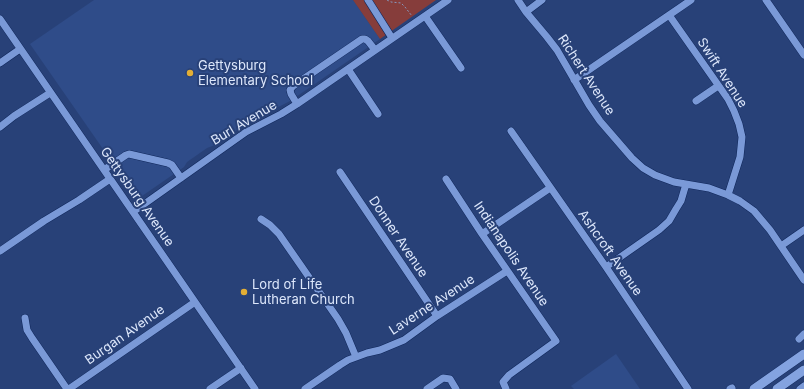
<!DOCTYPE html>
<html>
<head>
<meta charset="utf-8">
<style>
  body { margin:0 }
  canvas { display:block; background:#284178 }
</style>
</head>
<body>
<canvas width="804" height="389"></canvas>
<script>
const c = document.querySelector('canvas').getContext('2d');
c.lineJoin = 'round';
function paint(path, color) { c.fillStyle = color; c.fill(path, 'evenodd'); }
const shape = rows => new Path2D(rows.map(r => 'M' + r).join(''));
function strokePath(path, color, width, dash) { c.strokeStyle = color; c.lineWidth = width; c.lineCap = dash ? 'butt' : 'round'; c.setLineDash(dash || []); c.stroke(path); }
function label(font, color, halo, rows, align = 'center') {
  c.font = font + ' Inter,sans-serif'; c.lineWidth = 4; c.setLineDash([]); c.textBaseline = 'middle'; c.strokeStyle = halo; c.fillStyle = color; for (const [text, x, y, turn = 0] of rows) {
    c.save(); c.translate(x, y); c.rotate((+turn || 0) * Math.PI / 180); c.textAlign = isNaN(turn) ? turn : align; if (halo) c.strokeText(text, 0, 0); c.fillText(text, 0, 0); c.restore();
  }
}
paint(shape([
  [94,0,353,0,380,39,290,101,249,122,215,145,207,148,187,162,184,167,142,196,135,195,30,44],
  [616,354,640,389,574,389,571,386]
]), '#2f4c89');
paint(shape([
  [353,0,436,0,380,39]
]), '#863d3b');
const minor = shape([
  [368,0,392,38],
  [518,0,526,12,547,37,557,50,589,105,600,121,632,158,643,168,655,175,674,182,709,188,728,195,740,201,754,211,770,230,804,280],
  [766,0,804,55],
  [526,12,542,0],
  [669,15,728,99,734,111,739,124,742,137,740,157,728,195],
  [425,16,461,68],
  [0,19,255,389],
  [0,63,20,49],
  [348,69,378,114],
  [574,80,691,0],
  [696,101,718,86],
  [297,104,291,94,290,90,293,86,362,39,365,39,368,41,375,50],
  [0,127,14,116,50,93],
  [511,131,606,267,688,389],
  [104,170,126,155,129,154,168,163,172,165,181,178],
  [340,172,437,316],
  [446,179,482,234,556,341,509,375,503,382,506,389],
  [133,212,246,132,281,114,297,104,448,0],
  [261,219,270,225,279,234,338,319,346,333,356,357],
  [482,234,550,188],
  [781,246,804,230],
  [0,251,44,221,79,200,110,179],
  [606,267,659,230,669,221,676,209,681,201,686,184],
  [25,318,27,330,32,338,67,389],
  [799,339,804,334],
  [69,389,195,302],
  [210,389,241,368],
  [305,389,340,365,348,360,367,353,380,350,404,340,437,316,507,271],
  [427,389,443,378,450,379,456,389],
  [730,389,732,388],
  [800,389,804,386]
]);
const major = shape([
  [754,389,804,354],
  [777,389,804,370]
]);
strokePath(minor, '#0f265a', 8);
strokePath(major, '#0f265a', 10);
strokePath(shape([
  [387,0,391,2,401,3,405,7,412,16]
]), '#8798bd', 1, [2, 2]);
strokePath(minor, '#7a99d7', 7);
strokePath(major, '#84a3e0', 9);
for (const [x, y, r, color] of [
  [190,73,4,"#e3ae35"],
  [244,292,4,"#e3ae35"]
]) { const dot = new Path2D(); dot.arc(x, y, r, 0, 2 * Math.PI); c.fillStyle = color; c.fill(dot); strokePath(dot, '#284178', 1.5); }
label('13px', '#dde7fb', '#284178', [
  ["Gettysburg",198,66],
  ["Elementary School",198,81],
  ["Lord of Life",252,285],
  ["Lutheran Church",252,300]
], 'left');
label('13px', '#dde7fb', '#284178', [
  ["Swift Avenue",722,73,57],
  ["Richert Avenue",586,75,57],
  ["Burl Avenue",244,123,-31],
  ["Gettysburg Avenue",137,197,55],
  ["Donner Avenue",398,237,56],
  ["Ashcroft Avenue",610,253,55],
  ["Indianapolis Avenue",511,254,56],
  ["Laverne Avenue",432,305,-33],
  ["Burgan Avenue",125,335,-35]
]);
</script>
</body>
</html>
